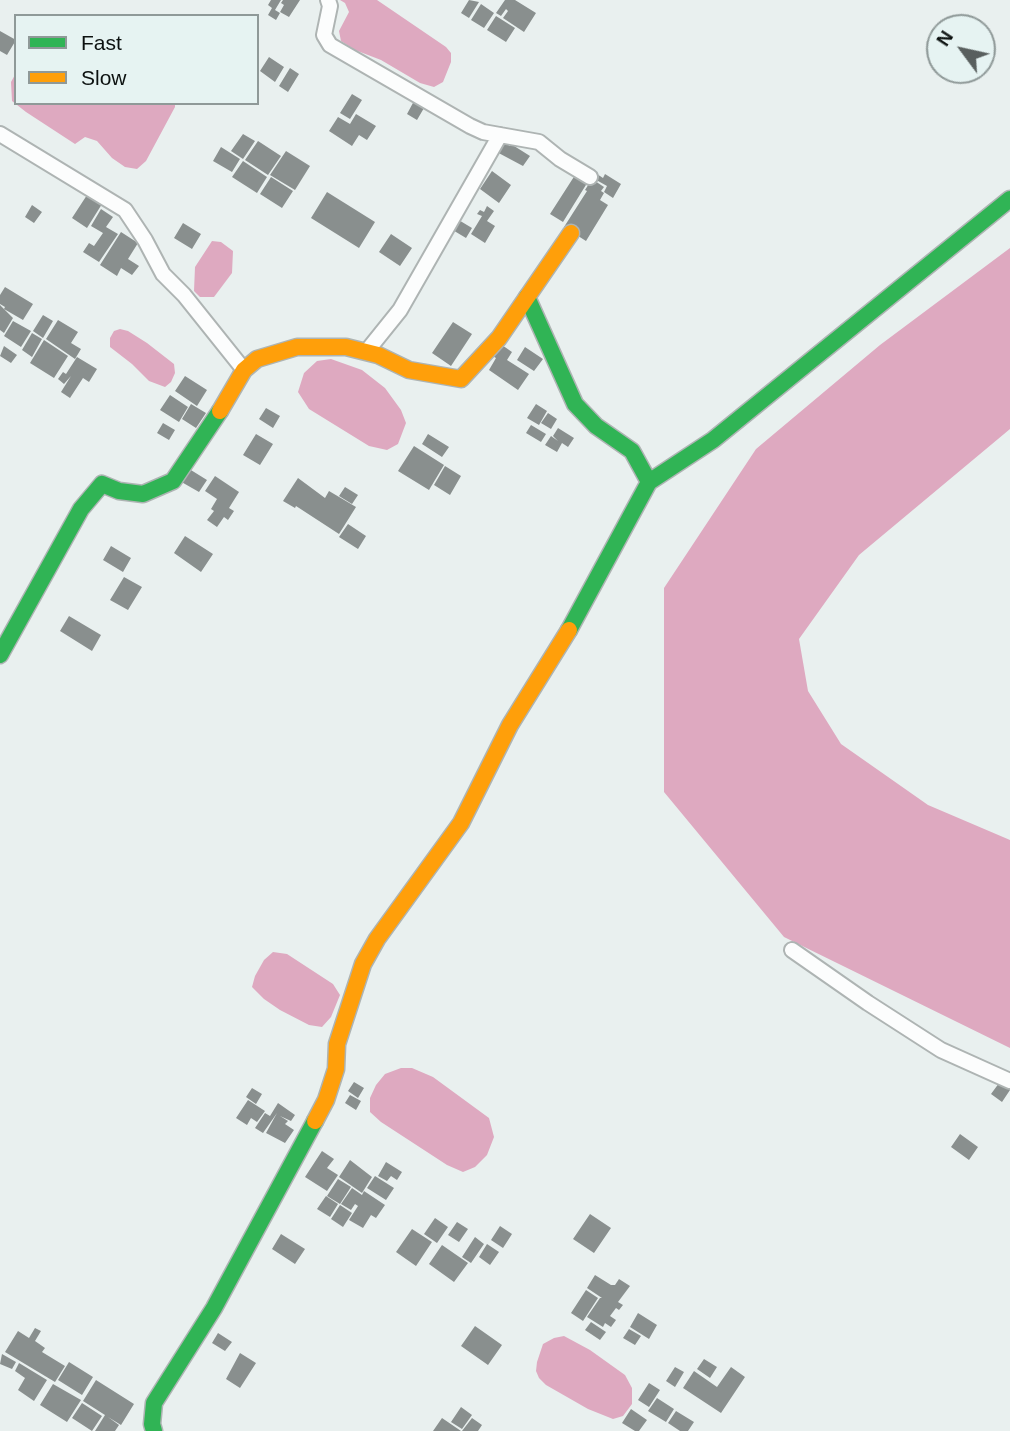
<!DOCTYPE html>
<html>
<head>
<meta charset="utf-8">
<style>
  body { margin:0 }
  #map { position:relative; width:1010px; height:1431px; overflow:hidden; background:#e9f0ef; font-family:Arial,sans-serif }
  canvas { display:block }
  .legend { position:absolute; left:14px; top:14px; width:245px; height:91px; box-sizing:border-box; background:#e6f3f2; border:2px solid #8f9998; margin:0; padding:9px 12px; list-style:none; font-size:21px; color:#0c1110 }
  .legend li { display:flex; align-items:center; gap:14px; height:35px }
  .legend b { width:35px; border:2px solid #8f9998 }
  .north { position:absolute; left:926px; top:14px; width:70px; height:70px; box-sizing:border-box; background:#e6f3f2; border:2px solid #8f9998; border-radius:50%; rotate:303deg; font-size:19px; font-weight:700; line-height:28px; text-align:center; color:#0c1110 }
  .north::after { content:''; display:block; margin:auto; width:24px; height:32px; background:#595f5e; clip-path:polygon(50% 0,100% 100%,50% 72%,0 100%) }
</style>
</head>
<body>
<div id="map">
<canvas width="1010" height="1431"></canvas>
<ul class="legend">
<li><b style="height:9px;background:#30b455"></b>Fast</li>
<li><b style="height:9px;background:#ff9f0a"></b>Slow</li>
</ul>
<div class="north">N</div>
</div>
<script>
const c = document.querySelector('canvas').getContext('2d');
c.lineJoin = 'round';
function paint(path, color) { c.fillStyle = color; c.fill(path, 'evenodd'); }
const shape = rows => new Path2D(rows.map(r => 'M' + r).join(''));
function strokePath(path, color, width, dash) { c.strokeStyle = color; c.lineWidth = width; c.lineCap = dash ? 'butt' : 'round'; c.setLineDash(dash || []); c.stroke(path); }
paint(shape([
  [340,0,377,0,446,47,451,53,451,62,443,82,434,87,420,83,381,60,355,50,341,41,339,31,349,12,345,3],
  [16,73,16,103,175,103,175,107,146,161,137,169,125,167,112,158,97,141,85,137,75,144,26,112,12,101,11,82],
  [212,241,221,242,233,251,232,273,214,297,200,297,194,291,195,267],
  [1010,248,1010,429,859,555,799,639,808,691,841,744,928,805,1010,840,1010,1048,784,937,664,792,664,588,756,449,880,345],
  [120,329,128,331,147,343,174,364,175,373,171,382,165,387,149,381,132,364,110,347,110,338,114,331],
  [331,359,362,370,385,388,401,410,406,423,398,444,387,450,369,446,309,409,298,392,304,373,317,361],
  [273,952,287,954,333,984,340,995,331,1017,322,1027,309,1025,280,1010,264,999,252,987,255,976,264,960],
  [401,1068,412,1068,433,1077,489,1118,494,1137,487,1155,475,1167,463,1172,447,1165,381,1122,370,1112,370,1098,376,1085,385,1074],
  [564,1336,590,1350,625,1375,632,1388,632,1404,623,1416,613,1419,588,1409,546,1385,539,1378,536,1371,537,1362,543,1344,554,1338]
]), '#dea9c0');
paint(shape([
  [271,0,281,0,275,10,280,13,276,20,268,15,272,8,268,5],
  [283,0,300,0,289,17,280,12,284,5,281,3],
  [469,0,479,2,469,18,461,13],
  [505,0,515,0,536,13,524,32,503,18,508,11,506,9,501,16,496,13],
  [481,4,494,13,484,28,471,20],
  [496,16,515,28,506,42,487,30],
  [0,31,16,40,7,55,0,51],
  [269,57,284,67,275,82,260,71],
  [290,68,299,74,288,92,279,86],
  [352,94,362,100,350,119,340,113],
  [414,101,424,108,417,120,407,114],
  [356,114,376,126,367,140,359,135,352,146,329,131,338,117,350,124],
  [243,134,255,141,243,159,231,151],
  [500,140,510,146,511,144,530,156,523,166,493,150],
  [258,141,281,156,268,175,245,160],
  [221,147,240,159,232,172,213,161],
  [286,151,310,166,295,190,270,175],
  [243,161,267,177,257,193,232,177],
  [492,171,511,185,499,203,480,189],
  [577,172,589,180,563,222,550,214],
  [594,172,603,178,605,174,621,184,613,198,604,192,607,186,591,177],
  [271,177,293,191,282,208,260,194],
  [592,179,604,187,601,191,604,193,600,200,608,205,586,241,564,227,587,191,585,190],
  [327,192,375,222,359,248,311,218],
  [87,195,102,204,87,228,72,218],
  [32,205,42,212,34,223,25,217],
  [487,206,494,211,487,221,495,226,485,243,471,234,482,216,477,214,480,210,484,212],
  [101,209,113,217,106,227,118,234,99,262,83,252,89,243,94,246,103,233,91,226],
  [457,219,472,228,466,238,451,229],
  [183,223,201,234,192,249,174,238],
  [121,232,138,243,128,259,139,266,132,275,121,268,117,276,100,265],
  [391,234,412,248,400,266,379,252],
  [5,287,33,304,23,320,4,309,5,307,0,304,0,295],
  [0,305,13,318,4,333,0,330],
  [43,315,53,321,43,338,33,331],
  [58,320,78,332,71,343,81,349,75,359,46,339],
  [13,321,31,331,21,347,4,336],
  [453,322,472,334,451,366,432,353],
  [32,333,42,339,32,357,22,350],
  [44,340,68,356,54,378,30,363],
  [499,343,512,352,507,360,529,374,518,390,489,370,496,358,491,355],
  [4,346,17,355,11,363,0,356],
  [525,347,543,359,534,371,517,360],
  [77,357,97,369,89,382,83,378,70,398,61,392,71,376,64,384,58,379,63,372,66,374],
  [185,376,207,390,197,406,175,391],
  [170,395,188,407,179,422,160,410],
  [191,404,206,413,196,428,182,419],
  [536,404,547,411,539,425,527,418],
  [266,408,280,416,273,428,259,419],
  [548,413,557,419,551,429,541,423],
  [163,423,175,430,169,440,157,433],
  [531,425,546,434,541,442,526,433],
  [558,428,574,438,568,447,562,443,557,452,545,445,551,436,558,441,553,436],
  [256,434,273,444,260,465,243,455],
  [428,434,449,447,442,457,422,444],
  [414,446,444,465,429,490,398,471],
  [445,466,461,476,450,495,434,485],
  [186,467,207,480,199,492,178,480],
  [215,476,239,492,229,508,234,511,228,520,224,517,217,527,207,520,214,511,211,509,217,499,205,491],
  [298,478,325,498,329,491,356,507,339,534,296,506,295,508,283,501],
  [345,487,358,495,352,504,339,496],
  [348,524,366,536,358,549,339,537],
  [185,536,213,554,201,572,174,553],
  [111,546,131,558,123,572,103,560],
  [124,577,142,587,128,610,110,600],
  [69,616,101,635,92,651,60,631],
  [1002,1079,1010,1084,1010,1090,1002,1102,991,1094],
  [354,1082,364,1088,358,1098,348,1091],
  [252,1088,262,1094,256,1104,246,1097],
  [350,1095,361,1101,356,1110,345,1103],
  [248,1100,265,1111,257,1122,251,1118,247,1125,236,1118],
  [278,1103,295,1115,291,1121,280,1116,288,1121,285,1124,294,1130,285,1143,266,1133,277,1113,263,1133,255,1128,265,1113,270,1116],
  [960,1134,978,1147,969,1160,951,1147],
  [322,1151,334,1159,327,1168,338,1175,327,1191,305,1177],
  [350,1160,372,1177,362,1193,339,1177],
  [386,1162,402,1172,397,1180,391,1176,387,1181,378,1176],
  [375,1176,394,1188,386,1200,367,1188],
  [338,1179,351,1187,340,1204,327,1196],
  [352,1188,362,1195,364,1191,385,1205,376,1218,371,1215,363,1228,349,1220,358,1206,355,1204,351,1210,341,1204],
  [326,1196,338,1204,330,1217,317,1209],
  [340,1205,352,1213,343,1227,331,1219],
  [590,1214,611,1228,594,1253,573,1239],
  [435,1218,448,1227,437,1243,424,1234],
  [457,1222,468,1229,459,1242,448,1235],
  [500,1226,512,1234,503,1248,491,1240],
  [412,1229,432,1242,416,1266,396,1252],
  [281,1234,305,1249,295,1264,272,1249],
  [475,1237,484,1244,471,1263,462,1257],
  [487,1244,499,1252,490,1265,479,1257],
  [442,1245,468,1263,454,1282,429,1264],
  [595,1275,611,1285,615,1285,619,1279,630,1286,618,1302,623,1305,619,1310,616,1308,610,1316,616,1320,611,1327,605,1323,603,1327,587,1317,600,1298,602,1298,587,1288],
  [586,1290,598,1298,583,1321,571,1313],
  [638,1313,657,1325,649,1339,630,1327],
  [591,1322,606,1332,600,1340,585,1330],
  [475,1326,502,1345,488,1365,461,1346],
  [35,1328,41,1331,35,1341,45,1348,42,1352,65,1366,55,1382,5,1352,18,1331,29,1338],
  [629,1329,641,1336,635,1345,623,1338],
  [218,1333,232,1342,225,1351,212,1343],
  [240,1353,256,1363,240,1388,226,1379],
  [2,1354,16,1362,12,1369,0,1364],
  [704,1359,717,1367,710,1378,697,1369],
  [69,1362,93,1377,82,1395,58,1380],
  [19,1363,47,1380,34,1401,18,1390,25,1378,15,1371],
  [675,1367,684,1372,675,1387,666,1381],
  [731,1367,745,1377,721,1413,683,1388,694,1371,717,1387],
  [96,1380,134,1404,121,1425,108,1417,119,1425,115,1431,95,1431,105,1415,83,1401],
  [649,1383,660,1390,649,1407,638,1400],
  [53,1384,81,1400,67,1422,40,1405],
  [657,1398,674,1409,666,1422,648,1411],
  [82,1403,102,1416,92,1431,72,1418],
  [461,1407,472,1415,462,1429,451,1422],
  [631,1409,647,1420,639,1431,635,1431,622,1423],
  [676,1411,694,1422,688,1431,680,1431,668,1423],
  [442,1418,461,1431,433,1431],
  [472,1418,482,1425,478,1431,462,1431]
]), '#898f8e');
const street = shape([
  [328,0,330,6,324,35,330,45,470,126,483,132,539,142,560,159,590,177],
  [0,134,125,210,145,240,163,274,184,295,244,370],
  [367,351,400,310,500,135],
  [792,950,868,1003,941,1050,1010,1081]
]);
const fast = shape([
  [527,297,575,404,596,426,632,451,649,482,569,630],
  [649,482,713,440,1010,199],
  [0,655,81,509,102,484,119,491,143,494,173,481,220,411],
  [154,1431,152,1424,154,1403,214,1308,315,1121]
]);
const slow = shape([
  [220,411,244,370,257,359,297,347,346,347,378,355,409,370,461,379,499,338,571,233],
  [315,1121,326,1100,336,1069,337,1044,363,964,377,939,461,823,510,725,569,630]
]);
strokePath(street, '#aeb4b3', 18);
strokePath(fast, '#aeb4b3', 19);
strokePath(slow, '#aeb4b3', 19);
strokePath(street, '#fcfdfd', 14);
strokePath(fast, '#30b455', 16);
strokePath(slow, '#ff9f0a', 16);
</script>
</body>
</html>
